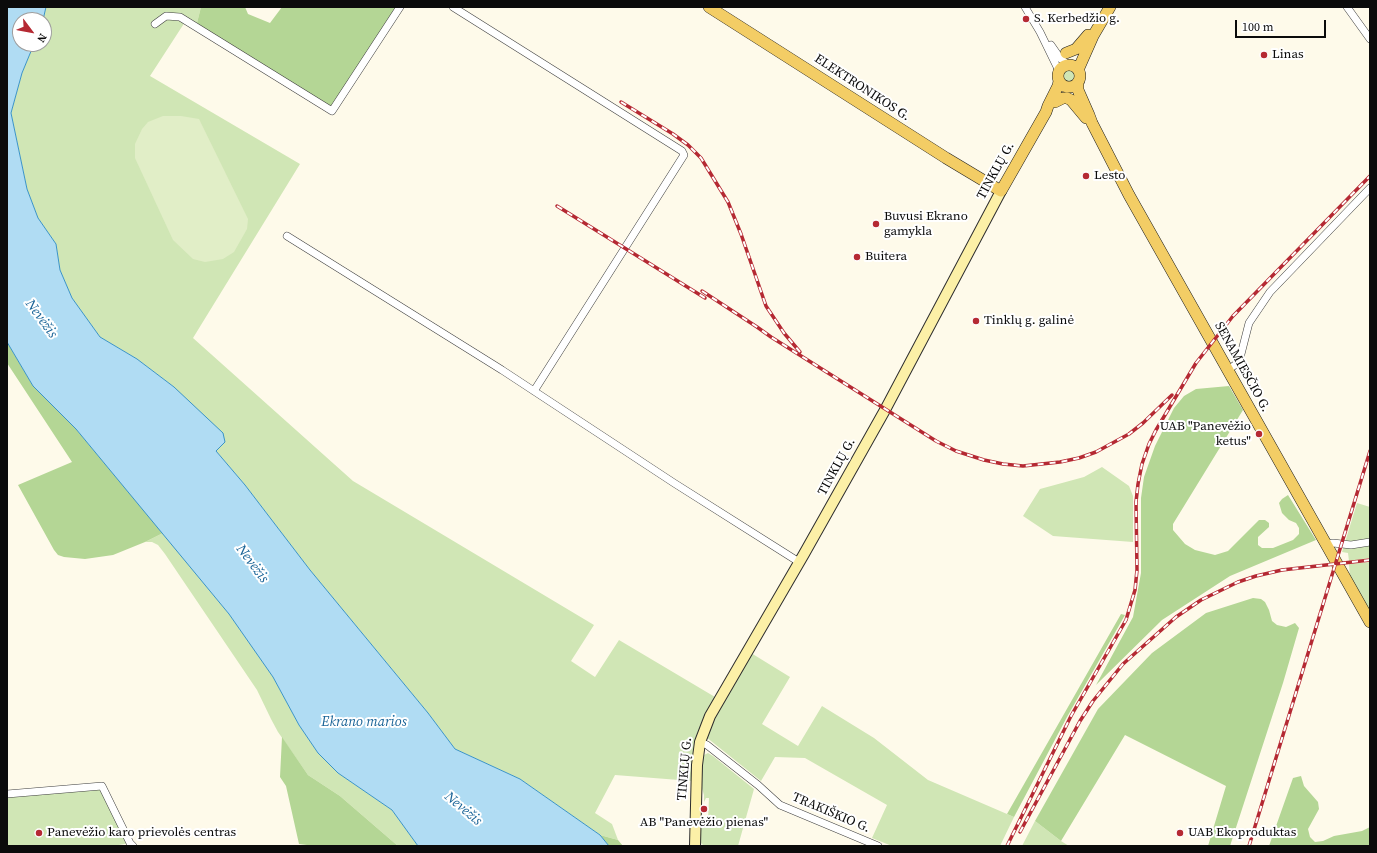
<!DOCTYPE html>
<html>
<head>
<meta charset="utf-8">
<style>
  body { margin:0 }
  #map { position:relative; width:1377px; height:853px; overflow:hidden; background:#fefaea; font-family:"Source Serif 4",serif }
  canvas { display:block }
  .frame { position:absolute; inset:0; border:8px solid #0b0b0b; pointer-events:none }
  .north { position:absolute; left:12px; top:12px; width:40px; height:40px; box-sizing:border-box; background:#fff; border:1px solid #9d9d9d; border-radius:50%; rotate:122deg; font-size:11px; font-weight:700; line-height:16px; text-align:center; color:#0b0b0b }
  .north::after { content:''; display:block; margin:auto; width:14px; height:18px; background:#b52933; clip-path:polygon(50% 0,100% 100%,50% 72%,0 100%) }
  .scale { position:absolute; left:1235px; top:20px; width:91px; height:18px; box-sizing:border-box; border:2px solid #0b0b0b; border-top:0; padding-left:5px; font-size:12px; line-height:14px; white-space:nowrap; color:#0b0b0b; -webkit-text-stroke:3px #fff; paint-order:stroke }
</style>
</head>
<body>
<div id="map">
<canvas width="1377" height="853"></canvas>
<div class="frame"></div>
<div class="north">N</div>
<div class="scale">100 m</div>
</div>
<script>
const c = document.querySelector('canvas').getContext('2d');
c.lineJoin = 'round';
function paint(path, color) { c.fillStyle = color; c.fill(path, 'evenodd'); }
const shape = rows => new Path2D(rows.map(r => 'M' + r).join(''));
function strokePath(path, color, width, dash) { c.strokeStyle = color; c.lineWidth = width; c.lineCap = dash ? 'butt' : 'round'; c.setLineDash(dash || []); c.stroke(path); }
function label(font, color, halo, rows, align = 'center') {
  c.font = font + ' "Source Serif 4",serif'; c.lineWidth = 4; c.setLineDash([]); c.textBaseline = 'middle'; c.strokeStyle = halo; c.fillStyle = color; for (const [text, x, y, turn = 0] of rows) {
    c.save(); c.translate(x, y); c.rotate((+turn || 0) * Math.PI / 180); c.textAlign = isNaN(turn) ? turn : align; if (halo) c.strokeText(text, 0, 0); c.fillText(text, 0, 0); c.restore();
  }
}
paint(shape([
  [46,7,201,7,196,27,185,22,150,76,300,164,193,338,353,481,594,625,571,661,595,677,619,640,715,697,697,734,694,749,692,781,615,775,595,813,612,824,618,840,600,835,520,779,455,749,428,713,310,570,245,485,216,451,174,387,137,359,100,337,72,298,60,270,56,244,38,218,27,189,11,113,22,73,34,44,44,44,43,20],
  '1063 76a6 6 0 1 1 12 0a6 6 0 1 1-12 0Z',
  [1102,467,1129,486,1133,496,1133,542,1053,536,1023,516,1040,489,1084,477],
  [1357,503,1370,507,1370,558,1349,561,1348,553,1342,552],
  [163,533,229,614,273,677,299,725,318,753,338,773,392,810,418,846,398,846,340,796,308,775,278,732,271,719,257,690,165,554,158,545,152,542,145,542],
  [1370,562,1370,613,1350,579,1349,564],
  [751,653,790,677,762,724,798,746,822,706,874,738,928,780,1014,817,1000,846,892,846,872,838,887,805,805,758,775,757,761,781,706,737,712,721],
  [708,753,713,756,754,789,738,846,704,846,700,842,699,834,703,825,703,817,705,821,708,821,709,798,706,798,704,802,704,795,700,782,702,756],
  [102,786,130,843,113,846,7,846,7,794],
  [1035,821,1061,841,1069,846,1022,846]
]), '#d0e6b5');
paint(shape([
  [201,7,245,7,248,14,270,23,282,7,400,7,332,111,196,27],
  [7,342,33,386,76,429,163,533,145,542,113,555,85,559,64,557,58,555,54,550,18,485,72,462,7,363],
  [1229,386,1243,410,1173,524,1173,530,1185,544,1195,550,1215,555,1228,551,1259,520,1265,520,1269,523,1269,527,1258,537,1258,545,1262,548,1273,548,1293,540,1299,534,1299,528,1296,523,1289,520,1282,513,1279,503,1282,499,1288,495,1316,540,1230,576,1162,620,1096,685,1133,617,1141,573,1141,498,1144,477,1155,446,1174,408,1184,396,1196,389],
  [1253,598,1261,599,1265,602,1269,610,1272,621,1277,625,1286,627,1295,623,1299,628,1283,683,1230,846,1208,846,1226,786,1125,735,1061,841,1035,821,1098,709,1152,653,1206,613],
  [1121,614,1125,615,1067,717,1014,817,1007,814],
  [282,737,308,775,340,796,398,846,315,846,299,844,286,786,280,777],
  [1301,776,1304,786,1318,802,1319,809,1308,829,1310,837,1315,842,1323,841,1334,836,1362,831,1370,827,1370,846,1269,846,1293,778],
  [600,835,618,840,623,846,609,846]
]), '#b4d695');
paint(shape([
  [163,116,181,116,199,119,248,219,247,229,234,252,223,259,205,262,193,259,173,240,135,158,135,144,142,129,148,122]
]), '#e1eec7');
const water = shape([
  [7,7,46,7,43,20,20,20,20,44,34,44,22,73,11,113,27,189,38,218,56,244,60,270,72,298,100,337,137,359,174,387,223,433,225,442,216,451,245,485,310,570,428,713,455,749,520,779,600,835,609,846,418,846,392,810,338,773,318,753,299,725,273,677,229,614,76,429,33,386,7,342,7,7]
]);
paint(water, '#b0dcf3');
strokePath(water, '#3a93c7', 1);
const street = shape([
  [453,7,682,151,684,155,534,391],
  [1025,7,1040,32,1059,71],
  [1347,7,1370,39],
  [155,24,166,16,180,17,332,111,400,7],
  [1051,45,1060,58,1068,65],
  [287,236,502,370,674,483,799,562],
  [1228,370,1239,362,1249,323,1270,292,1370,188],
  [1325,544,1333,543,1351,545,1370,542],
  [700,742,707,745,721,756,758,785,780,805,878,846],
  [7,794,102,786,130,843,133,846]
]);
const secondary = shape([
  [695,846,697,765,700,742,710,716,804,554,885,410,1001,191]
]);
const primary = shape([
  [709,7,946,158,1001,191,1046,112,1048,106,1058,86,1059,81],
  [1066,53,1076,49,1088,35],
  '1058 76a11 11 0 1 1 22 0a11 11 0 1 1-22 0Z',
  [1078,70,1093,36,1110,7],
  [1078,82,1078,90,1089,115,1092,123,1129,195,1370,622],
  [1055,102,1063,98,1067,98,1071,100,1086,118]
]);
strokePath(street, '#3e3e3e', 8);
strokePath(secondary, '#2d2d2d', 12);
strokePath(primary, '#1c1c1c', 12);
strokePath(street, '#fff', 7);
strokePath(secondary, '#fcf0a7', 10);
strokePath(primary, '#f3cd65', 11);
const rail = shape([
  [621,102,673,134,688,145,701,158,728,202,741,234,766,306,784,333,800,352],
  [557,206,705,298],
  [702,291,757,327,771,337,936,441,956,451,984,460,1003,464,1023,466,1060,462,1079,458,1096,452,1129,434,1143,423,1172,395],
  [1020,832,1080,721,1093,701,1123,664,1176,617,1201,600,1238,582,1256,576,1282,570,1370,560],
  [1007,846,1071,716,1126,620,1135,590,1137,570,1136,502,1138,484,1142,464,1149,444,1156,430,1196,363,1233,316,1370,176],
  [1249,846,1370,451]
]);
strokePath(rail, '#b52933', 3.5);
strokePath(rail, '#fff', 2, [6]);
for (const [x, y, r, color] of [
  [1026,19,4,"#b52933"],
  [1264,55,4,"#b52933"],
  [1086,176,4,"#b52933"],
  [876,224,4,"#b52933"],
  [857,257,4,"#b52933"],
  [976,321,4,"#b52933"],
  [1259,434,4,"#b52933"],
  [704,809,4,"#b52933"],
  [39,833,4,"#b52933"],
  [1180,833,4,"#b52933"]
]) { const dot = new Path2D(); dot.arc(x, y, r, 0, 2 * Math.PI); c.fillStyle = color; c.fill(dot); strokePath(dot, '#fff', 1.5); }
label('13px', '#0b0b0b', '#fff', [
  ["S. Kerbedžio g.",1034,19],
  ["Linas",1272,55],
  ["Lesto",1094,176],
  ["Buvusi Ekrano",884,217],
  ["gamykla",884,232],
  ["Buitera",865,257],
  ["Tinklų g. galinė",984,321],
  ["UAB \"Panevėžio",1251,427,"right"],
  ["ketus\"",1251,442,"right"],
  ["AB \"Panevėžio pienas\"",704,823,"center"],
  ["Panevėžio karo prievolės centras",47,833],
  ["UAB Ekoproduktas",1188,833]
], 'left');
label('13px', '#0b0b0b', '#fff', [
  ["ELEKTRONIKOS G.",862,88,33],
  ["TINKLŲ G.",996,171,-61],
  ["SENAMIESČIO G.",1242,367,61],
  ["TINKLŲ G.",837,467,-61],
  ["TINKLŲ G.",685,769,-85],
  ["TRAKIŠKIO G.",831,813,23]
]);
label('italic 14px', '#1a6497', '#fff', [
  ["Nevėžis",41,319,54],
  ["Nevėžis",252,564,53],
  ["Ekrano marios",364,722],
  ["Nevėžis",463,809,40]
]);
</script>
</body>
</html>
